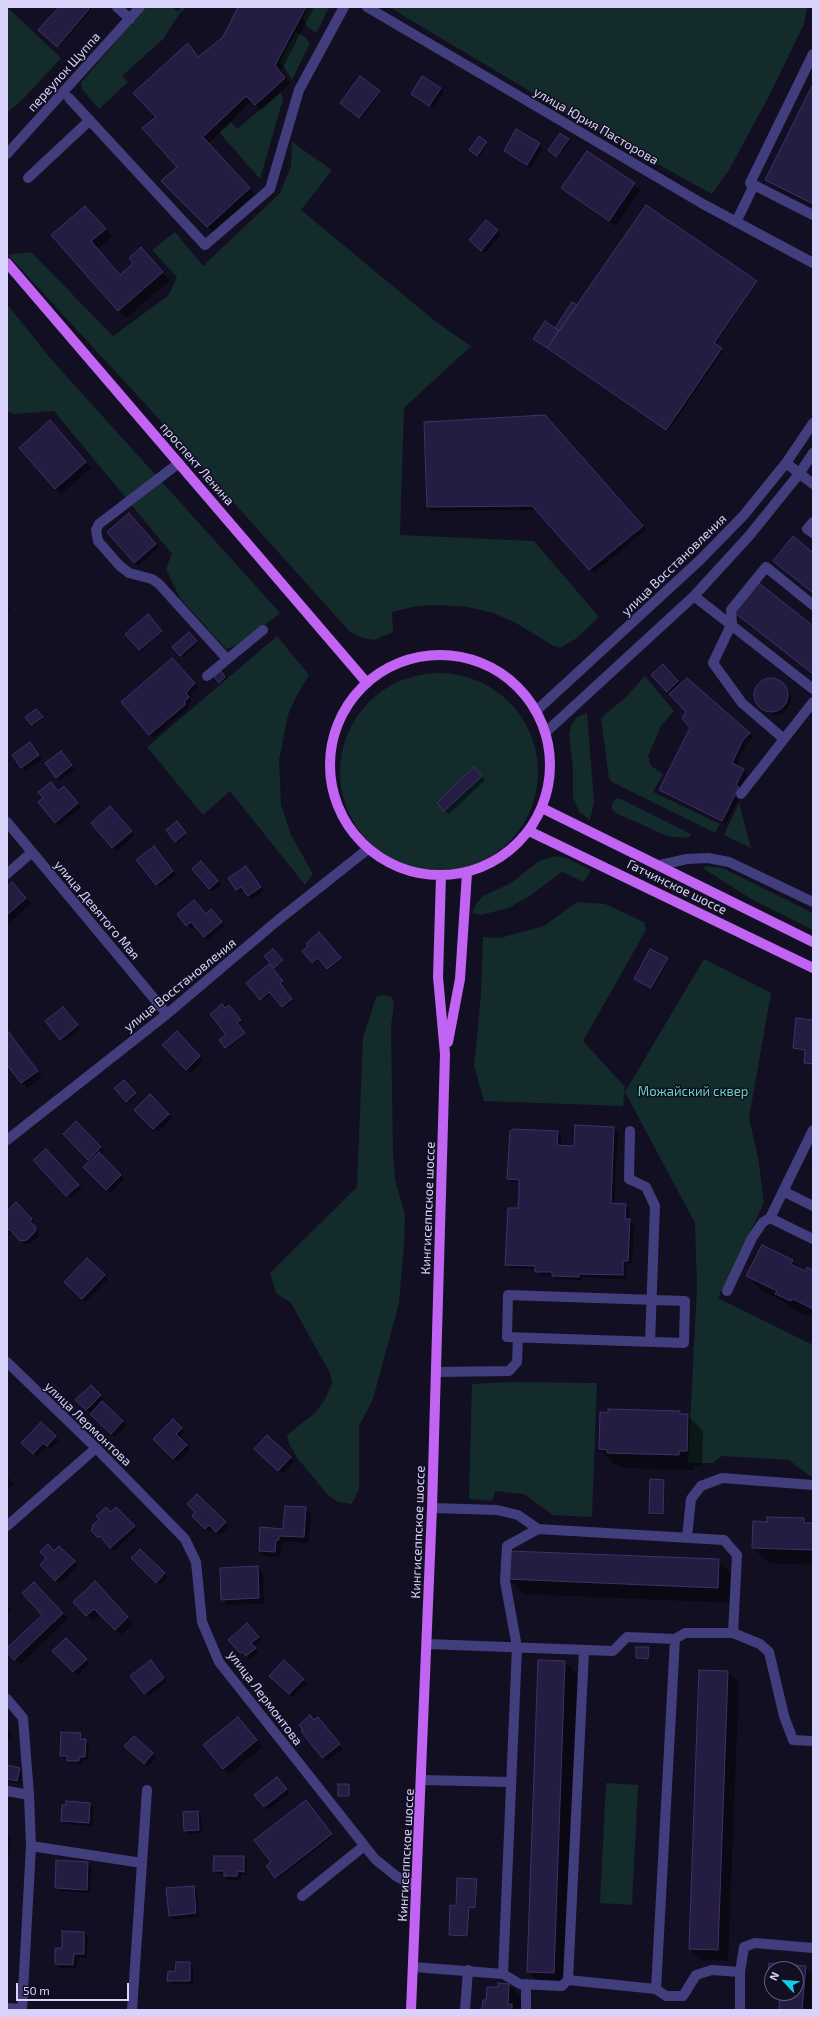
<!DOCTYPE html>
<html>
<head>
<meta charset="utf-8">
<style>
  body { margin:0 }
  #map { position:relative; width:820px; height:2017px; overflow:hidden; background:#130f22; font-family:"Exo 2",sans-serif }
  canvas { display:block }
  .frame { position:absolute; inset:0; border:8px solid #d9d3fc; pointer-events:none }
  .north { position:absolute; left:764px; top:1961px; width:40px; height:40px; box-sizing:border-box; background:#130f22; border:1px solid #625d79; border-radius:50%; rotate:296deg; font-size:11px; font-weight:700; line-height:16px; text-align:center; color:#d9d3fc }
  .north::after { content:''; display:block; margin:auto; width:14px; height:18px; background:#13cee8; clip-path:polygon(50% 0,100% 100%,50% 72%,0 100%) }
  .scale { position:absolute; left:16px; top:1983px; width:113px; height:18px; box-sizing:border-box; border:2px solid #d9d3fc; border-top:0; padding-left:5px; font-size:12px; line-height:14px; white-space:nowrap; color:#d9d3fc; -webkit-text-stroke:3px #130f22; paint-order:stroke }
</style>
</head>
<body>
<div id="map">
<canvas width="820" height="2017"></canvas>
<div class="frame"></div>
<div class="north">N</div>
<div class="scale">50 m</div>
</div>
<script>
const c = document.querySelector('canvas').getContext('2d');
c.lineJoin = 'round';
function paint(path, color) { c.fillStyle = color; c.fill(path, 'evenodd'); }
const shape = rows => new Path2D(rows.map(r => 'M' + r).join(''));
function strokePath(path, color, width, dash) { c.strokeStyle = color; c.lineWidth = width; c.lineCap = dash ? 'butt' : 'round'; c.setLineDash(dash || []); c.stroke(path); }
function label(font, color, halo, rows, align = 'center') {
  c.font = font + ' "Exo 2",sans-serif'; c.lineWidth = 3; c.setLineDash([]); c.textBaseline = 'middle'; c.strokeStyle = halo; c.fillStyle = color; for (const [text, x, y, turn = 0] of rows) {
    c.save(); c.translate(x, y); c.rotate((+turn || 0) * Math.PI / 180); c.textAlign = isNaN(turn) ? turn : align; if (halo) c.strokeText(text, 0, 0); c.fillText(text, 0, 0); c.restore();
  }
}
paint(shape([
  [7,7,61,58,26,96,7,113],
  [145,7,187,7,180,13,163,39,122,76,128,82,99,109,82,89,81,83],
  [308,7,329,7,317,32,315,32,307,27,303,19],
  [389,7,807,7,804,24,769,96,729,170,712,194,573,117],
  [296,32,305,37,310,43,292,80,280,61],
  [281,92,283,99,260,179,219,132,231,122,237,129],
  [292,142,332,170,301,210,435,321,471,346,404,408,400,535,534,541,599,617,577,638,560,648,552,645,516,623,493,613,468,607,439,605,417,606,392,612,393,632,374,640,360,637,350,632,148,407,8,255,31,252,113,336,168,296,177,277,152,250,175,232,203,266,280,193,291,166],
  [7,304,51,359,280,613,241,644,226,649,180,598,166,569,172,554,54,411,14,414,7,411],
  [277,636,309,675,296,697,288,715,279,760,281,805,291,835,313,874,305,885,230,791,203,815,147,747],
  '340 772a99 99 0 1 1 198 0a99 99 0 1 1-198 0Z',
  [645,676,674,711,661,726,648,756,651,766,663,774,653,792,720,824,715,833,612,782,609,778,601,718,627,696],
  [587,713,594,802,590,820,580,813,573,798,573,767,569,735,571,726,577,717],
  [615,799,621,799,691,834,690,837,685,838,667,836,616,813,612,809,612,804],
  [739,803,751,848,724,835],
  [555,856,566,858,591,870,584,882,562,872,528,897,508,908,481,915,472,913,476,904,483,896,511,883,539,861],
  [705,866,723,868,813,913,813,930,753,900,704,869],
  [577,902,605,904,644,922,646,930,583,1041,625,1087,623,1106,484,1101,474,1066,481,995,483,937,500,938,544,926],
  [704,959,771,993,749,1118,758,1157,764,1203,718,1298,813,1345,813,1477,811,1477,789,1460,722,1456,713,1463,688,1463,697,1287,695,1223,625,1092],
  [382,995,392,997,394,1003,391,1026,393,1153,395,1180,405,1215,404,1245,399,1303,373,1399,359,1426,359,1489,352,1504,338,1502,329,1496,298,1459,289,1444,287,1435,315,1413,325,1399,332,1383,330,1373,291,1303,276,1293,270,1273,357,1187,363,1038,376,997],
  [510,1382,597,1383,592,1517,553,1515,524,1494,495,1491,492,1501,469,1499,472,1384],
  [606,1783,638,1785,632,1905,600,1903]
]), '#132b2b');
paint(shape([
  [60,7,85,7,90,11,59,47,40,30],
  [172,7,181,7,178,12],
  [239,7,314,7,281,71,290,84,261,110,252,101,208,144,255,194,213,232,163,181,178,167,157,117,193,50,199,57,224,37],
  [813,87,813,206,772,185,767,180],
  [440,89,444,92,434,108,412,94],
  [379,92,380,94,361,119,342,104],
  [561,134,570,142,558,157,550,152],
  [486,142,488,144,479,157,471,151],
  [539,144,543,148,531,168,505,151],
  [588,152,640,190,615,226,563,188],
  [93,214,112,237,98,249,121,275,135,263,141,248,170,280,126,318,53,235],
  [497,231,501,234,485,253,474,244],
  [756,281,757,283,715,345,723,351,668,431,536,340,555,329,572,303,577,307],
  [548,420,646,530,594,573,536,510,431,511,428,507],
  [56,427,91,468,61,494,20,448],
  [132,518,159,548,138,566,108,532],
  [7,606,10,610,7,612],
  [148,616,162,633,141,651,126,634],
  [189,633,198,644,183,657,174,647],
  [663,665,679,683,669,693,667,691],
  [221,673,226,679,221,683,216,677],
  [185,674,187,674,198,687,189,698,192,701,187,706,188,708,153,738,122,702],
  [773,679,785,687,791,697,791,703,783,714,777,716,764,711,756,701,757,688,761,683],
  [38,711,43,719,34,726,26,717],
  [749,733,753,737,746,744,736,766,747,774,740,789,742,791,726,824,663,793,660,789],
  [34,747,42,759,25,771,13,755],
  [64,756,75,769,60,781,56,777],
  [474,769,485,780,449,814,438,803],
  [55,787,59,792,68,791,81,807,59,826,55,822,44,798],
  [113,811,134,835,117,851,113,847],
  [177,823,187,835,177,843,167,830],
  [158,851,176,875,160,887,156,884],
  [205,866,221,885,213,892,209,888],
  [246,867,264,891,252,899,245,890,240,893,229,879],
  [7,888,18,889,31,904,7,925],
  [178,914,215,914,225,926,208,940,195,925,191,929],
  [319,934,341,960,329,970,320,959,314,963,304,951],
  [273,950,283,962,276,968,266,956],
  [667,959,668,960,653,989,637,980],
  [269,965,284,983,281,985,293,1001,284,1008,271,993,263,1000,248,983],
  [231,1008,242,1022,238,1025,245,1034,228,1049,220,1040,227,1035,225,1009],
  [66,1012,80,1029,64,1042,61,1039],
  [813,1021,813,1065,805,1062,806,1051,794,1048],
  [7,1030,42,1077,27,1088,11,1068,7,1071],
  [177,1033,203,1061,190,1073,164,1045],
  [124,1081,137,1095,129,1103,116,1088],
  [150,1096,172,1118,158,1132,136,1110],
  [76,1122,104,1151,100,1155,124,1179,110,1193,85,1167,91,1161,65,1134],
  [614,1128,618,1132,614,1205,626,1205,629,1209,629,1220,634,1224,632,1264,627,1264,626,1279,582,1277,582,1280,557,1279,553,1276,539,1275,536,1269,510,1268,506,1264,519,1209,520,1183,512,1182,508,1179,558,1132,561,1136,561,1146,575,1147],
  [46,1150,82,1189,71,1199,35,1160],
  [813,1157,813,1164,810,1162],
  [20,1207,34,1223,33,1225,39,1232,39,1236,31,1243,25,1244,13,1232,9,1236,7,1234,7,1212],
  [762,1246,792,1261,805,1272,813,1271,813,1316,808,1314,807,1316,792,1309,786,1303,763,1291,747,1276],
  [87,1259,108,1279,86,1302,65,1282],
  [91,1386,104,1399,101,1402,126,1425,115,1437,77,1400],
  [679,1412,683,1415,687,1415,703,1431,702,1466,694,1466,694,1470,623,1468,619,1465,615,1464,600,1449],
  [173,1421,184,1432,179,1438,190,1449,177,1462,154,1439],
  [41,1424,59,1440,51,1449,47,1446,37,1457,23,1443],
  [267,1437,294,1461,283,1474,256,1449],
  [7,1476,14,1484,7,1491],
  [664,1481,665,1482,664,1515,651,1515,650,1513],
  [197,1495,229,1526,220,1535,213,1528,210,1532,193,1516,197,1512],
  [305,1508,311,1514,309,1543,285,1541,284,1545,281,1545,280,1557,265,1556,260,1551],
  [116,1509,137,1530,114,1551,92,1530],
  [804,1519,809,1524,813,1524,813,1565,769,1563,753,1548,768,1523],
  [59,1547,78,1566,59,1584,41,1565],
  [140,1550,168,1577,160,1585,133,1558],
  [718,1560,734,1576,733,1603,524,1594,508,1579],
  [258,1567,263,1573,264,1604,228,1605,222,1599],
  [34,1583,68,1619,20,1665,7,1649,43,1615],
  [74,1602,112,1602,133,1624,121,1635,100,1614,93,1621],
  [7,1604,12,1610,7,1614],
  [250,1628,262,1641,254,1647,258,1652,251,1659,246,1655,245,1656,230,1640],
  [66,1639,90,1663,77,1675,54,1651],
  [648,1648,649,1660,638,1660,637,1658],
  [284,1662,307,1684,293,1697,271,1676],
  [565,1662,580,1677,569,1988,543,1987,528,1972],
  [154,1665,167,1682,149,1696,145,1693],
  [700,1671,728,1672,739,1683,728,1961,701,1960,690,1949],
  [318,1718,343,1749,327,1761,302,1731],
  [243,1724,262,1747,229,1774,223,1769],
  [7,1727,13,1736,7,1740],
  [80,1734,84,1740,89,1744,88,1760,82,1760,82,1764,71,1764,68,1759,64,1759,61,1755],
  [134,1737,156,1758,148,1767,129,1750],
  [7,1766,19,1769,23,1773,20,1784,7,1781],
  [281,1782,290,1793,268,1810,256,1796],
  [348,1785,350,1797,341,1797,339,1796],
  [307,1802,333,1836,278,1879,267,1867,273,1862],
  [67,1803,90,1804,94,1808,92,1826,66,1824,62,1821],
  [198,1812,201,1815,202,1833,189,1834,185,1831],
  [7,1834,11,1837,9,1854,7,1854],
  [244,1857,247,1861,247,1875,241,1875,241,1880,228,1880,225,1874,218,1874,215,1871],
  [88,1863,92,1867,90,1893,59,1891,56,1888],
  [476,1880,478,1881,476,1909,470,1908,468,1937,451,1936,450,1935,457,1907],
  [193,1887,197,1890,199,1917,174,1919,170,1916],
  [7,1890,8,1891,8,1920,7,1920],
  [63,1932,84,1933,88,1936,87,1958,77,1958,77,1968,60,1968,56,1964,63,1949],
  [190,1963,193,1967,193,1984,172,1984,168,1980],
  [770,1964,805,1967,813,1975,813,2010,780,2010,780,2001,772,1993,796,1993,796,1969,772,1969,772,1993,768,1988],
  [509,1985,524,2000,524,2010,483,2010,487,2001,499,1988]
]), '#0007');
const building = shape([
  [59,7,87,7,89,9,57,47,38,30,59,7],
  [238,7,306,7,275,65,285,78,255,105,246,96,203,137,250,188,207,227,161,181,177,167,142,128,156,117,133,93,188,43,198,57,223,37,238,7],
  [360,76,380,91,359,118,340,103,360,76],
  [422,76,441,88,429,106,411,94,422,76],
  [813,84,813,204,765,180,813,84],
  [516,129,540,143,527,165,504,151,516,129],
  [560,133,569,139,556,157,548,150,560,133],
  [479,136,487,142,477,156,469,150,479,136],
  [587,151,635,183,609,221,561,188,587,151],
  [646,205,757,281,714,343,722,348,666,430,547,348,646,205],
  [85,206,106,229,91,241,120,275,133,263,129,258,141,247,163,272,118,311,51,235,85,206],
  [486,220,498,230,481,251,469,240,486,220],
  [572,302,577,305,559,331,555,328,572,302],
  [545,321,559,331,547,348,533,339,545,321],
  [545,415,643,526,589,570,532,506,427,507,424,422,545,415],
  [50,420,86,462,55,489,19,448,50,420],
  [129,513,156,544,134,563,107,532,129,513],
  [793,536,813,553,813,593,773,561,793,536],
  [759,583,813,626,813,674,735,613,759,583],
  [148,614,162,631,139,650,125,634,148,614],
  [189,632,197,641,180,656,172,647,189,632],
  [172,658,195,683,186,693,189,697,184,702,186,704,149,735,121,702,172,658],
  [663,664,678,681,667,692,651,675,663,664],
  [221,671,225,677,219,683,214,677,221,671],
  [687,678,750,733,743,740,732,763,744,769,736,785,739,787,722,821,659,790,690,728,682,718,686,712,669,694,687,678],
  '754 695a17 17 0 1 1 34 0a17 17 0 1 1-34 0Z',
  [36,709,43,717,31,725,25,717,36,709],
  [30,742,39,755,21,768,12,755,30,742],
  [61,751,72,765,56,778,45,763,61,751],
  [474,767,482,776,444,811,437,803,474,767],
  [51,782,58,791,64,786,78,803,55,823,38,802,43,798,38,792,51,782],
  [110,806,132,831,112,848,91,823,110,806],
  [177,821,186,833,175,842,166,830,177,821],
  [154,846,173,871,156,885,136,860,154,846],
  [201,861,218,881,209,889,192,869,201,861],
  [246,866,261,887,248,896,241,887,236,890,228,878,246,866],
  [12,882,26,898,7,915,7,887,12,882],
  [194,900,206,914,211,909,222,922,204,937,191,922,186,926,177,914,194,900],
  [319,932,341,958,327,969,318,958,312,963,302,951,308,946,306,944,319,932],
  [273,949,283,960,274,968,264,956,273,949],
  [650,949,668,958,651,988,634,979,650,949],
  [269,964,283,981,280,983,292,999,282,1007,269,992,260,1000,246,983,269,964],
  [222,1004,225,1008,229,1005,241,1020,237,1023,245,1033,225,1048,219,1040,226,1035,210,1014,222,1004],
  [63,1007,78,1025,60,1040,45,1021,63,1007],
  [796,1018,813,1020,813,1064,804,1063,805,1050,793,1048,796,1018],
  [7,1030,38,1071,21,1083,7,1065,7,1030],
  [177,1031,200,1056,186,1070,162,1045,177,1031],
  [124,1080,136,1093,126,1102,114,1088,124,1080],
  [150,1094,169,1114,153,1129,134,1110,150,1094],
  [76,1121,101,1147,88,1160,63,1134,76,1121],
  [575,1125,614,1127,611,1203,626,1204,625,1219,630,1219,628,1261,623,1261,623,1275,579,1274,579,1277,552,1276,552,1272,535,1272,535,1266,505,1265,508,1208,518,1208,519,1194,519,1180,507,1179,510,1131,513,1129,558,1131,557,1145,574,1146,575,1125],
  [46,1149,79,1185,66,1196,33,1160,46,1149],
  [99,1152,121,1175,106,1190,83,1167,99,1152],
  [16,1202,32,1219,30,1221,36,1227,35,1232,27,1240,20,1241,9,1229,7,1231,7,1211,16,1202],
  [762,1245,793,1260,791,1264,805,1271,807,1267,813,1270,813,1309,793,1299,791,1301,775,1294,777,1291,746,1276,762,1245],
  [87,1258,105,1275,82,1299,64,1282,87,1258],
  [91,1385,101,1395,86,1410,75,1400,91,1385],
  [102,1401,123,1421,111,1434,90,1414,102,1401],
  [608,1409,680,1411,680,1414,688,1414,687,1451,679,1451,679,1455,607,1453,607,1450,599,1449,600,1412,608,1413,608,1409],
  [173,1419,182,1428,176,1434,187,1445,173,1459,153,1439,173,1419],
  [41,1422,56,1436,47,1446,43,1443,33,1454,21,1443,41,1422],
  [267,1435,291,1457,278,1471,254,1449,267,1435],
  [650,1479,664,1480,663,1514,649,1513,650,1479],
  [197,1494,226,1522,216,1532,209,1525,205,1529,192,1516,195,1512,187,1504,197,1494],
  [285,1506,306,1507,304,1537,279,1536,279,1540,276,1540,275,1552,259,1551,260,1527,283,1529,285,1506],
  [106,1507,111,1512,116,1507,135,1526,110,1548,100,1536,98,1538,91,1530,93,1528,92,1526,99,1519,96,1516,106,1507],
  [767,1517,804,1518,804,1523,813,1523,813,1550,752,1548,753,1521,767,1522,767,1517],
  [48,1544,54,1551,59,1546,75,1561,55,1581,40,1565,46,1558,40,1552,48,1544],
  [140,1549,165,1573,156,1583,131,1558,140,1549],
  [509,1551,719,1559,718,1588,507,1579,509,1551],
  [258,1566,259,1598,221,1600,220,1568,258,1566],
  [95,1581,128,1617,115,1630,94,1609,86,1616,73,1602,95,1581],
  [34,1582,63,1613,14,1660,7,1652,7,1648,42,1615,22,1593,34,1582],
  [247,1623,259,1637,251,1643,256,1648,246,1656,242,1652,240,1653,228,1640,247,1623],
  [66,1638,87,1659,73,1672,52,1651,66,1638],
  [636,1647,649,1647,648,1659,636,1658,636,1647],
  [151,1660,164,1678,144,1694,130,1676,151,1660],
  [284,1660,304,1679,289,1694,269,1676,284,1660],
  [538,1660,565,1661,554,1973,527,1972,538,1660],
  [699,1670,728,1671,718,1950,689,1949,699,1670],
  [270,1704,294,1735,290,1738,266,1707,270,1704],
  [310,1715,314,1720,318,1717,340,1744,322,1758,301,1731,303,1730,299,1725,310,1715],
  [238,1717,257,1740,223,1769,203,1745,238,1717],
  [61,1732,81,1733,80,1739,86,1739,85,1757,79,1757,79,1761,67,1761,67,1756,60,1756,61,1732],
  [134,1736,153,1753,144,1764,124,1746,134,1736],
  [7,1765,20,1768,17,1781,7,1779,7,1765],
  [277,1777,287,1789,264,1807,254,1795,277,1777],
  [338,1784,349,1784,349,1796,338,1796,338,1784],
  [306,1800,332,1834,275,1878,266,1866,271,1862,254,1840,306,1800],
  [66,1801,90,1803,89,1823,61,1821,62,1805,66,1805,66,1801],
  [198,1811,199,1830,184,1831,183,1812,198,1811],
  [214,1856,244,1856,244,1872,238,1871,237,1876,224,1876,224,1871,213,1871,214,1856],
  [56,1860,88,1862,87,1890,55,1888,56,1860],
  [457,1878,477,1879,475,1908,469,1907,467,1936,449,1935,450,1905,456,1906,457,1878],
  [194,1886,196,1913,169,1916,166,1888,194,1886],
  [62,1931,84,1932,84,1954,74,1954,73,1965,55,1964,55,1948,62,1948,62,1931],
  [176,1962,190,1962,190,1981,167,1981,168,1971,175,1972,176,1962],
  [769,1963,806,1966,802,2010,779,2010,780,1993,796,1993,796,1969,772,1969,772,1989,767,1989,769,1963],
  [498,1983,509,1984,508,2004,512,2004,512,2010,482,2010,483,2000,486,2000,487,1987,498,1987,498,1983]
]);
paint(building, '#251d41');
strokePath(building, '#3e316b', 1);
strokePath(shape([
  [117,7,130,19],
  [367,7,703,204,813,263],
  [813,54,750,183,813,215],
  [69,98,205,245,270,189,299,90,344,7],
  [7,154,140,7],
  [28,178,90,120],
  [736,222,754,185],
  [179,463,99,524,96,530,98,541,119,565,129,573,152,579,159,584,227,659],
  [786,463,813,484],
  [813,522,807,529,813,533],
  [694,596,813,689],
  [207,676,263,630],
  [536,711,700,560,744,515,786,463,813,423],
  [546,732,694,596,749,536,799,474,813,453],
  [784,739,742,703,713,663,732,623,731,610,766,567,813,605],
  [741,794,813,702],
  [7,822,167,1014],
  [660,865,687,859,708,858,729,862,813,902],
  [7,874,32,852],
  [630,1131,629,1179,646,1187,655,1206,650,1342],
  [7,1140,167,1014,277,921,368,849],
  [783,1191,813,1206],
  [770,1218,813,1239],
  [727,1291,752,1238,763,1222,770,1218,813,1130],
  [508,1295,685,1301,684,1343,507,1337,508,1295],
  [7,1362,96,1448,185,1539,196,1562,202,1622,219,1662,375,1859,396,1876,416,1887],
  [436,1372,509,1371,517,1362,518,1338],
  [432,1508,497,1510,518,1515,538,1529,724,1540,737,1555,733,1633,685,1633,675,1639],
  [7,1526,96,1448],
  [687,1537,691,1499,701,1486,722,1478,813,1485],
  [733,1633,760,1644,769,1652,784,1716,793,1740,813,1741],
  [427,1644,613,1651,627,1637,675,1639,656,1989],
  [7,1699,23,1718,29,1795,31,1846,22,2010],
  [422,1780,510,1782],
  [7,1791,29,1795],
  [31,1846,142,1863],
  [302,1896,364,1846],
  [414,1967,503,1974,520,1984,562,1986,568,1980,584,1651],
  [740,1972,740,2010],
  [503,1974,517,1647,505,1581,507,1546,538,1529],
  [568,1980,656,1989,666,1996,683,1996,696,1975,712,1970,740,1972,744,1947,755,1943,813,1948],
  [7,2008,22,2009],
  [132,2010,147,1790],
  [465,2010,468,1970],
  [526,2010,526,1984]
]), '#423e7d', 10);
strokePath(shape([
  [7,263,367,683],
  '330 765a110 110 0 1 1 220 0a110 110 0 1 1-220 0Z',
  [542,808,813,942],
  [529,831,813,968],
  [448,1042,460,979,467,873],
  [411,2010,432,1508,445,1054,438,977,441,876]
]), '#c163f3', 10);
label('13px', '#d9d3fc', '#130f22', [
  ["переулок Щуппа",64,72,-48],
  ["улица Юрия Пасторова",596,126,30],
  ["проспект Ленина",197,464,49],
  ["улица Восстановления",674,565,-44],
  ["Гатчинское шоссе",677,887,26],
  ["улица Девятого Мая",97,910,50],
  ["улица Восстановления",180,985,-39],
  ["Кингисеппское шоссе",428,1208,-88],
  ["улица Лермонтова",88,1424,44],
  ["Кингисеппское шоссе",418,1532,-88],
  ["улица Лермонтова",265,1698,53],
  ["Кингисеппское шоссе",406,1855,-87]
]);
label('13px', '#65d6bc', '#130f22', [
  ["Можайский сквер",693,1092]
]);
</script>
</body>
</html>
